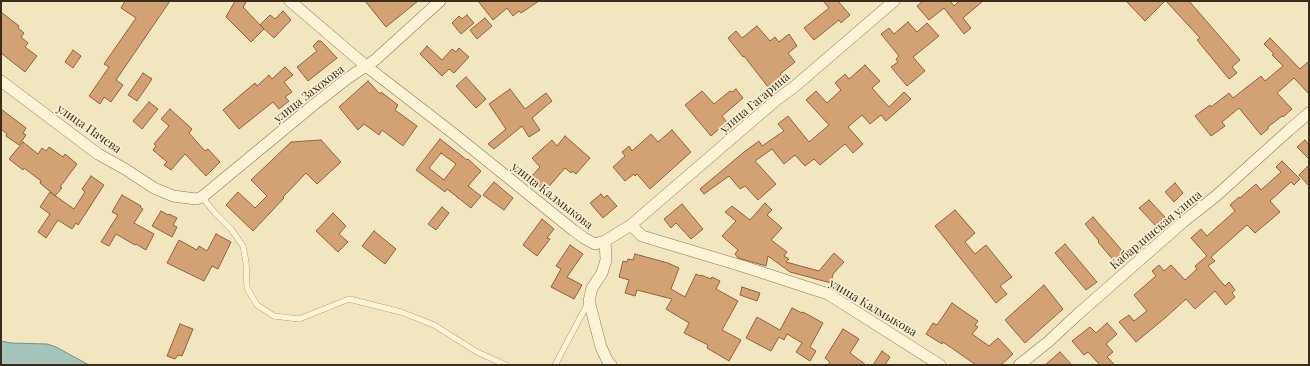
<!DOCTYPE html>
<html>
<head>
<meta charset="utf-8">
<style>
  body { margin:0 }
  #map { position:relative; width:1310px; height:366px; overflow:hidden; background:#f2e6c1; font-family:"Playfair Display",serif }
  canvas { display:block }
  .frame { position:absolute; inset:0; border:2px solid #3b2d1d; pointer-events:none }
</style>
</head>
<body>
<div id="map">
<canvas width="1310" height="366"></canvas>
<div class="frame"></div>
</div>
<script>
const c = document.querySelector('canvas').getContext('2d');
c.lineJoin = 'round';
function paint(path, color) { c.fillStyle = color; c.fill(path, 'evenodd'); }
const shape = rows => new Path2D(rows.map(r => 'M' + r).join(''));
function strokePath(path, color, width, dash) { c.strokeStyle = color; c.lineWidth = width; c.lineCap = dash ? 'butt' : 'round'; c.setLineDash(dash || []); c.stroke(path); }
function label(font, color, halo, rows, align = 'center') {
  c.font = font + ' "Playfair Display",serif'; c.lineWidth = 3.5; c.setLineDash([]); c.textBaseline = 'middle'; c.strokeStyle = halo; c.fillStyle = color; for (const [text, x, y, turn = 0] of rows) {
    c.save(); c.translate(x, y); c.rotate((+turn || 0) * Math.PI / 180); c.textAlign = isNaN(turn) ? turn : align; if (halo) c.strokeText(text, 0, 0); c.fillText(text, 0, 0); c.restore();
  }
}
const water = shape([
  [1,341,11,343,47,344,56,347,89,365,1,365,1,341]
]);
paint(water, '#a4c4bc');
strokePath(water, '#6a938b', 1);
const building = shape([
  [125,1,170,1,116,80,123,85,111,102,104,97,100,104,89,96,109,67,104,64,136,18,121,8,125,1],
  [235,1,247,1,243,7,264,29,251,42,226,17,235,1],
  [365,1,418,1,386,27,365,1],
  [478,1,539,1,521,13,519,11,513,16,507,8,493,20,478,1],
  [823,1,838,1,850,15,841,23,839,20,814,40,804,28,829,8,823,1],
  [923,1,952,1,951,2,954,6,959,1,983,1,963,18,971,28,964,34,944,8,929,20,917,6,923,1],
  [1126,1,1165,1,1145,21,1126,1],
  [1166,1,1189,1,1240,60,1232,67,1237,73,1229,79,1197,40,1200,38,1166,1],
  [283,11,291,20,274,38,260,25,270,15,275,19,283,11],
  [1,12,19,26,18,28,24,33,21,37,28,43,25,47,37,56,25,72,1,53,1,12],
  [467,15,474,23,461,34,452,23,459,16,462,19,467,15],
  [485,18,492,26,477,39,470,30,485,18],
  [908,22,917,32,927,23,939,36,913,57,925,71,907,86,891,67,898,62,896,59,899,56,881,34,889,28,894,34,908,22],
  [757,26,770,41,775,37,779,42,789,34,797,46,788,53,795,62,780,74,782,76,768,87,744,56,743,57,728,38,736,31,742,38,757,26],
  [1270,38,1300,69,1309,61,1309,94,1294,78,1277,93,1292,109,1283,117,1282,116,1268,127,1268,129,1261,135,1239,108,1222,122,1225,126,1211,136,1195,116,1210,105,1211,107,1229,93,1233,98,1261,76,1265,81,1283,66,1272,55,1274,54,1264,44,1270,38],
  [318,41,321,41,337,58,308,81,297,67,317,51,313,46,318,41],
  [427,46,442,60,452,49,456,52,459,48,469,57,454,73,449,69,442,76,420,54,427,46],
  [73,50,81,56,73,68,65,62,73,50],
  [865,65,880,81,872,88,889,107,904,92,911,99,886,121,881,115,870,124,862,115,848,127,863,144,853,153,845,144,820,165,814,159,805,166,795,155,784,164,772,149,755,161,776,184,758,200,745,186,740,189,729,176,704,194,700,189,744,152,759,141,762,146,784,131,778,124,788,116,809,142,829,125,806,100,816,91,827,103,841,90,835,83,845,74,849,79,865,65],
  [285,67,293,75,284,82,292,92,285,97,289,101,279,109,273,102,239,129,223,110,255,83,257,86,269,75,272,79,285,67],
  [143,73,152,79,137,101,128,95,143,73],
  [466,77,486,99,476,108,456,86,466,77],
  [368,81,380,94,381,92,398,105,395,110,417,126,403,146,382,130,379,135,364,124,358,130,339,107,368,81],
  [510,89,525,109,546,93,552,101,532,118,540,130,529,137,522,126,494,149,488,144,506,129,489,104,510,89],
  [736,89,743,98,722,116,727,122,711,136,685,105,702,91,714,104,730,91,732,92,736,89],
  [149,102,158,109,142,129,133,121,149,102],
  [1,109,26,128,23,133,26,135,19,145,6,136,7,134,1,129,1,109],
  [170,109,192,129,189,133,205,151,208,149,220,162,206,176,185,154,171,170,164,165,167,162,153,150,156,146,154,144,169,126,161,119,170,109],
  [672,130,691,152,650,189,637,174,635,176,634,174,625,181,613,167,625,156,622,152,629,146,632,151,651,134,658,142,672,130],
  [565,136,590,158,576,174,572,171,571,173,565,168,545,191,530,178,540,167,532,158,552,140,557,146,565,136],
  [440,139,467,160,468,159,481,171,468,186,481,196,471,208,447,189,445,192,416,170,440,139],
  [441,153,456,164,444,180,429,168,441,153],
  [321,140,341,162,317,184,306,173,283,197,284,198,253,231,226,205,238,192,255,208,267,196,251,180,291,142,321,140],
  [1305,140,1309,145,1309,159,1297,147,1305,140],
  [23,142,38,154,42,148,46,151,49,147,63,157,65,154,77,164,60,187,62,188,55,196,40,183,41,181,24,168,23,170,9,159,23,142],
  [1282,161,1300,179,1294,185,1291,182,1270,201,1280,212,1255,233,1247,225,1211,257,1215,261,1208,266,1223,284,1225,286,1229,282,1235,290,1232,293,1235,297,1226,305,1215,291,1195,309,1186,299,1165,318,1136,342,1119,322,1129,315,1134,321,1147,311,1134,295,1156,276,1152,271,1159,265,1164,271,1171,265,1185,280,1197,269,1195,266,1207,256,1191,238,1201,229,1207,236,1235,211,1230,205,1239,197,1240,198,1256,184,1261,190,1281,172,1276,167,1282,161],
  [1309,165,1309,186,1299,175,1309,165],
  [91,176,104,185,78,225,76,223,72,229,58,220,46,238,38,232,50,214,40,207,50,192,74,209,85,192,82,189,91,176],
  [494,182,513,198,504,210,483,195,494,182],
  [1175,183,1183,193,1174,202,1165,192,1175,183],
  [601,194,604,198,607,195,617,206,603,218,590,203,601,194],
  [122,195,141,206,140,207,143,209,134,223,154,234,146,250,136,244,135,245,116,234,109,246,101,242,118,215,112,212,122,195],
  [1149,200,1165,217,1156,226,1139,208,1149,200],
  [765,203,772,210,767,215,782,228,771,240,787,252,784,256,789,259,786,262,819,271,834,253,844,262,833,274,831,283,790,272,768,256,766,266,738,258,735,254,738,250,722,236,736,221,725,212,732,206,750,220,765,203],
  [682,204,703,229,691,239,676,223,671,228,664,219,682,204],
  [442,207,449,213,436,230,428,224,442,207],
  [955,210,975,233,965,242,975,254,986,245,1012,277,1000,286,1007,294,996,303,935,226,955,210],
  [161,211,168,215,169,214,177,218,173,225,177,227,172,237,152,226,161,211],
  [333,213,346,226,339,234,348,242,338,252,316,231,333,213],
  [1093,217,1125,254,1115,262,1098,242,1099,241,1085,224,1093,217],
  [542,219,554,229,547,238,550,239,537,256,523,245,542,219],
  [374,231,396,249,385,264,362,246,374,231],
  [216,234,231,242,218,269,212,266,204,281,167,263,179,240,197,250,199,246,207,251,216,234],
  [1065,244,1097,282,1086,290,1055,253,1065,244],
  [570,245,583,254,567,277,582,285,574,299,551,287,561,269,556,266,570,245],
  [635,254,668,263,679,268,671,289,685,297,696,274,700,276,701,275,711,279,712,277,720,281,716,289,738,301,722,330,741,340,729,361,707,348,708,345,684,333,689,323,666,309,672,299,637,290,635,296,625,293,629,280,619,277,623,261,627,262,628,259,633,260,635,254],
  [1044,285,1063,309,1025,343,1005,320,1044,285],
  [742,287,760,293,757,301,740,295,742,287],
  [952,303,978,321,975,325,978,327,972,334,989,346,998,338,1013,354,1001,365,976,365,943,342,942,344,926,334,933,323,937,325,952,303],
  [792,308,802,313,803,312,823,323,810,347,816,351,810,361,796,352,802,343,787,334,784,340,779,337,771,351,746,338,757,317,780,330,792,308],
  [1107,323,1117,334,1106,344,1113,352,1107,357,1115,365,1100,365,1088,352,1084,355,1072,341,1090,327,1096,333,1107,323],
  [180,324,193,329,182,356,178,355,175,359,167,356,180,324],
  [843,329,859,339,850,353,866,365,828,365,830,362,825,358,843,329],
  [882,351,890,357,885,365,873,365,882,351],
  [1060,352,1072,365,1045,365,1060,352]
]);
paint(building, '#d3a274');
strokePath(building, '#8e613b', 1);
const service = shape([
  [202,197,215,213,231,229,243,246,246,262,247,288,257,305,274,316,299,319,349,299,401,312,434,325,477,352,506,365],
  [555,365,588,303]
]);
const minor = shape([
  [290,1,366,66,454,134,573,230,584,238,595,244,605,241,631,225,775,101,794,87,894,1],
  [1,81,98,154,125,169,154,188,173,196,196,199,202,197,311,107,348,78,375,60,440,1],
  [631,225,642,236,742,266,828,294,940,365],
  [605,241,606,260,602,273,592,288,589,301,601,347,607,360,611,365],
  [1019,365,1048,342,1077,315,1183,222,1216,196,1289,130,1309,113]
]);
strokePath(service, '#8d7757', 6);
strokePath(minor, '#8d7757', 12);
strokePath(service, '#fbf3d6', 5.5);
strokePath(minor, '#fbf3d6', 11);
label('12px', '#3b2d1d', '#f8f0d2', [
  ["улица Захохова",309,94,-38],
  ["улица Гагарина",755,103,-40],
  ["улица Пачева",89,129,35],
  ["улица Калмыкова",552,196,38],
  ["Кабардинская улица",1156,230,-40],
  ["улица Калмыкова",873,308,31]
]);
</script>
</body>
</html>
